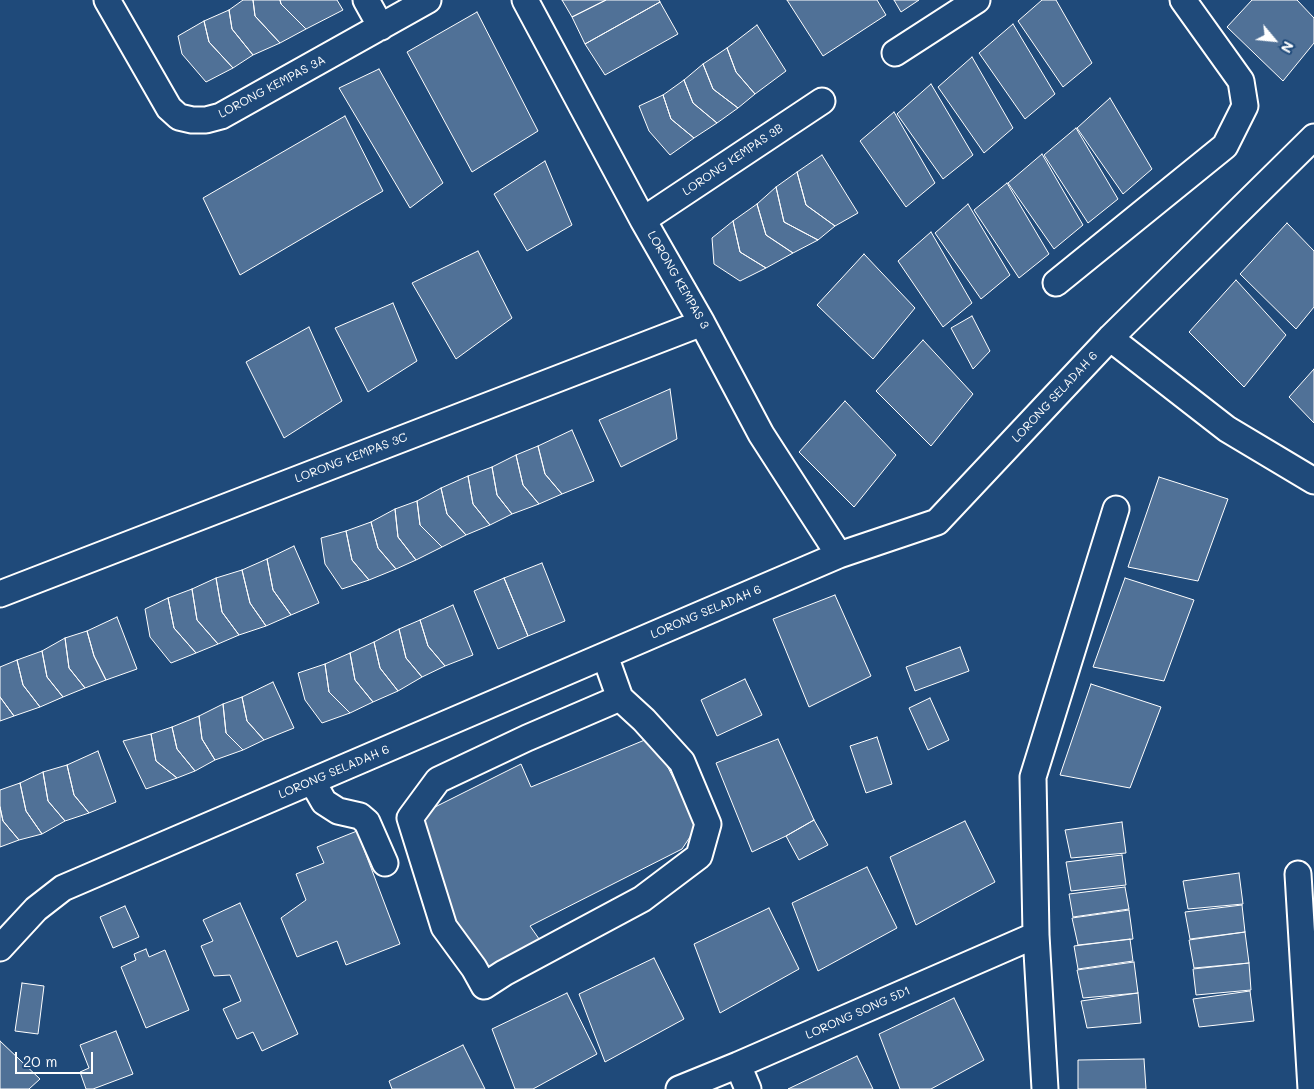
<!DOCTYPE html>
<html>
<head>
<meta charset="utf-8">
<style>
  body { margin:0 }
  #map { position:relative; width:1314px; height:1089px; overflow:hidden; background:#1f4a7a; font-family:Mali,sans-serif }
  canvas { display:block }
  .north { position:absolute; left:1249px; top:15px; width:50px; height:50px; -webkit-text-stroke:4px #1f4a7a; paint-order:stroke; rotate:118deg; font-size:14px; font-weight:700; line-height:20px; text-align:center; color:#fff }
  .north::after { content:''; display:block; margin:auto; width:18px; height:22px; background:#fff; clip-path:polygon(50% 0,100% 100%,50% 72%,0 100%) }
  .scale { position:absolute; left:15px; top:1052px; width:78px; height:22px; box-sizing:border-box; border:2px solid #fff; border-top:0; padding-left:6px; font-size:15px; line-height:18px; white-space:nowrap; color:#fff; -webkit-text-stroke:4px #1f4a7a; paint-order:stroke }
</style>
</head>
<body>
<div id="map">
<canvas width="1314" height="1089"></canvas>
<div class="north">N</div>
<div class="scale">20 m</div>
</div>
<script>
const c = document.querySelector('canvas').getContext('2d');
c.lineJoin = 'round';
function paint(path, color) { c.fillStyle = color; c.fill(path, 'evenodd'); }
const shape = rows => new Path2D(rows.map(r => 'M' + r).join(''));
function strokePath(path, color, width, dash) { c.strokeStyle = color; c.lineWidth = width; c.lineCap = dash ? 'butt' : 'round'; c.setLineDash(dash || []); c.stroke(path); }
function label(font, color, halo, rows, align = 'center') {
  c.font = font + ' Mali,sans-serif'; c.lineWidth = 5; c.setLineDash([]); c.textBaseline = 'middle'; c.strokeStyle = halo; c.fillStyle = color; for (const [text, x, y, turn = 0] of rows) {
    c.save(); c.translate(x, y); c.rotate((+turn || 0) * Math.PI / 180); c.textAlign = isNaN(turn) ? turn : align; if (halo) c.strokeText(text, 0, 0); c.fillText(text, 0, 0); c.restore();
  }
}
const building = shape([
  [243,0,253,0,255,16,280,43,253,55,232,29,229,10,243,0],
  [253,0,280,0,281,4,306,29,280,43,255,16,253,0],
  [280,0,337,0,343,10,306,29,281,4,280,0],
  [562,0,606,0,572,17,562,0],
  [606,0,659,0,660,2,585,44,572,17,606,0],
  [787,0,877,0,886,15,823,56,787,0],
  [894,0,919,0,901,12,894,0],
  [1042,0,1056,0,1092,63,1063,87,1018,21,1042,0],
  [1252,0,1297,0,1314,18,1314,43,1283,81,1227,27,1252,0],
  [660,2,678,34,605,75,585,44,660,2],
  [229,10,232,29,253,55,233,68,209,42,204,21,229,10],
  [477,12,538,131,472,172,407,52,477,12],
  [204,21,209,42,233,68,206,82,182,54,178,36,204,21],
  [1013,24,1055,94,1025,119,979,53,1013,24],
  [757,25,786,71,755,94,736,72,727,48,757,25],
  [727,48,736,72,755,94,738,108,713,89,703,64,727,48],
  [972,57,1013,128,984,153,938,87,972,57],
  [703,64,713,89,738,108,717,123,693,103,684,80,703,64],
  [379,69,443,183,410,208,339,88,379,69],
  [684,80,693,103,717,123,694,138,671,119,663,95,684,80],
  [931,84,973,155,943,179,897,114,931,84],
  [663,95,671,119,694,138,670,155,649,131,639,106,663,95],
  [1110,98,1152,169,1123,194,1077,128,1110,98],
  [894,112,935,183,906,207,860,141,894,112],
  [345,116,383,191,240,275,203,198,345,116],
  [1076,128,1118,199,1088,223,1044,155,1076,128],
  [1042,154,1083,225,1054,249,1008,183,1042,154],
  [822,155,858,213,835,226,806,205,797,172,822,155],
  [545,161,572,225,527,251,494,194,545,161],
  [797,172,806,205,835,226,818,240,784,222,776,187,797,172],
  [1007,183,1049,254,1019,278,974,210,1007,183],
  [776,187,784,222,818,240,793,253,766,235,757,204,776,187],
  [757,204,766,235,793,253,766,268,740,252,733,221,757,204],
  [968,204,1010,275,981,299,935,233,968,204],
  [733,221,740,252,766,268,740,281,714,264,712,238,733,221],
  [1287,223,1314,251,1314,307,1296,329,1240,274,1287,223],
  [931,232,972,303,943,327,898,261,931,232],
  [478,251,512,318,456,359,412,283,478,251],
  [864,254,915,308,873,359,817,305,864,254],
  [1236,280,1286,335,1244,387,1189,332,1236,280],
  [393,303,417,361,368,392,335,328,393,303],
  [972,316,990,351,973,369,951,328,972,316],
  [309,327,342,401,284,438,246,362,309,327],
  [923,340,973,394,931,446,876,391,923,340],
  [1314,369,1314,423,1289,397,1314,369],
  [670,389,677,439,621,467,599,420,670,389],
  [845,401,896,455,854,507,799,452,845,401],
  [572,430,594,481,562,494,545,474,538,446,572,430],
  [538,446,545,474,562,494,539,504,523,485,516,455,538,446],
  [516,455,523,485,539,504,512,514,497,495,492,467,516,455],
  [492,467,497,495,512,514,490,525,473,504,468,476,492,467],
  [468,476,473,504,490,525,466,535,447,514,441,488,468,476],
  [1159,477,1228,499,1198,581,1128,567,1159,477],
  [441,488,447,514,466,535,442,547,420,525,417,501,441,488],
  [417,501,420,525,442,547,416,560,398,537,395,509,417,501],
  [395,509,398,537,416,560,396,569,378,548,371,522,395,509],
  [371,522,378,548,396,569,369,580,352,560,346,531,371,522],
  [346,531,352,560,369,580,342,589,325,564,321,538,346,531],
  [294,546,319,603,291,615,273,590,267,559,294,546],
  [267,559,273,590,291,615,266,626,250,603,242,570,267,559],
  [542,563,565,621,528,636,504,578,542,563],
  [242,570,250,603,266,626,239,635,222,612,216,578,242,570],
  [216,578,222,612,239,635,218,644,197,620,192,589,216,578],
  [504,578,528,636,498,649,474,591,504,578],
  [1125,578,1194,600,1164,681,1093,667,1125,578],
  [192,589,197,620,218,644,196,653,174,628,168,598,192,589],
  [835,595,871,676,809,707,773,619,835,595],
  [168,598,174,628,196,653,171,663,150,637,145,609,168,598],
  [453,605,473,655,445,666,428,646,420,620,453,605],
  [117,617,137,669,106,680,94,656,87,631,117,617],
  [420,620,428,646,445,666,422,677,406,658,399,629,420,620],
  [399,629,406,658,422,677,398,691,380,668,374,642,399,629],
  [87,631,94,656,106,680,85,688,69,668,65,638,87,631],
  [65,638,69,668,85,688,63,697,47,677,42,651,65,638],
  [374,642,380,668,398,691,373,702,355,680,350,653,374,642],
  [960,647,969,671,915,691,906,667,960,647],
  [42,651,47,677,63,697,40,707,23,685,17,660,42,651],
  [350,653,355,680,373,702,350,713,329,692,325,664,350,653],
  [17,660,23,685,40,707,14,716,0,697,0,667,17,660],
  [325,664,329,692,350,713,322,723,305,700,298,673,325,664],
  [745,679,762,715,717,736,701,700,745,679],
  [273,682,294,728,264,740,247,721,242,697,273,682],
  [1091,684,1161,707,1130,788,1060,775,1091,684],
  [0,697,14,716,0,721,0,697],
  [242,697,247,721,264,740,243,750,226,733,223,704,242,697],
  [930,698,949,740,928,750,909,708,930,698],
  [223,704,226,733,243,750,215,760,202,739,199,716,223,704],
  [199,716,202,739,215,760,195,771,177,749,172,727,199,716],
  [172,727,177,749,195,771,177,778,156,761,151,734,172,727],
  [151,734,156,761,177,778,146,789,123,741,151,734],
  [652,737,698,825,682,849,530,926,544,946,484,986,440,902,417,816,521,764,531,787,652,737],
  [877,737,892,784,866,793,850,746,877,737],
  [778,739,814,820,786,836,752,852,716,763,778,739],
  [98,751,116,802,89,813,74,795,67,765,98,751],
  [67,765,74,795,89,813,65,821,48,801,43,772,67,765],
  [43,772,48,801,65,821,42,834,26,811,20,783,43,772],
  [20,783,26,811,42,834,19,840,3,821,0,807,0,790,20,783],
  [0,807,3,821,19,840,0,847,0,807],
  [814,820,828,845,799,860,786,836,814,820],
  [965,821,995,882,916,925,890,857,965,821],
  [1122,822,1126,853,1071,858,1065,830,1122,822],
  [357,831,400,944,346,965,337,941,297,957,281,918,306,900,296,874,324,863,317,847,357,831],
  [1122,855,1126,885,1071,891,1066,862,1122,855],
  [867,867,897,928,818,971,792,903,867,867],
  [1239,873,1243,904,1188,909,1183,881,1239,873],
  [1125,887,1129,909,1073,917,1069,894,1125,887],
  [240,903,298,1034,262,1051,253,1032,237,1039,223,1009,241,1001,230,975,214,976,201,946,213,941,203,920,240,903],
  [1242,905,1245,932,1190,939,1185,912,1242,905],
  [125,906,139,937,113,948,100,917,125,906],
  [769,908,799,969,720,1013,694,944,769,908],
  [1129,910,1133,939,1078,945,1072,918,1129,910],
  [1245,932,1249,963,1194,968,1189,940,1245,932],
  [1130,939,1133,961,1078,969,1074,946,1130,939],
  [146,949,149,957,165,950,189,1010,146,1028,121,967,136,960,134,954,146,949],
  [654,958,684,1019,605,1062,579,994,654,958],
  [1134,962,1138,993,1083,998,1077,970,1134,962],
  [1249,963,1251,990,1196,995,1193,969,1249,963],
  [22,983,44,986,38,1034,15,1031,22,983],
  [1250,991,1254,1021,1199,1027,1193,999,1250,991],
  [567,993,597,1054,533,1089,515,1089,492,1029,567,993],
  [1138,993,1141,1023,1087,1028,1081,1001,1138,993],
  [954,998,984,1060,931,1089,900,1089,879,1034,954,998],
  [116,1031,133,1074,93,1089,86,1089,80,1072,89,1068,80,1045,116,1031],
  [0,1041,40,1079,29,1089,0,1089,0,1041],
  [463,1045,485,1089,392,1089,389,1081,463,1045],
  [857,1056,873,1089,788,1089,857,1056],
  [1144,1059,1146,1089,1078,1089,1078,1060,1144,1059]
]);
paint(building, '#507197');
strokePath(building, '#fff', 1);
const minor = shape([
  [107,0,169,108,179,117,192,120,206,120,221,116,428,0],
  [366,0,381,27],
  [525,0,643,220,702,323,761,434,839,555],
  [895,53,977,0],
  [643,220,822,101],
  [1056,283,1225,146,1245,106,1241,81,1183,0],
  [1110,338,1227,429,1314,481],
  [0,594,702,323],
  [605,656,620,698,644,720,682,762,708,824,699,856,642,899,504,973,484,986,474,968,444,927,410,818,438,780,527,738,620,698],
  [312,781,324,802,338,811,360,816,367,822,385,863],
  [1298,874,1311,1089],
  [0,948,36,909,63,888,839,555,937,522,1110,338,1314,137],
  [738,1065,748,1089],
  [679,1089,738,1065,1036,935],
  [1045,1089,1036,935,1033,777,1116,509]
]);
strokePath(minor, '#fff', 29);
strokePath(minor, '#1f4a7a', 25);
label('12px', '#fff', '#1f4a7a', [
  ["LORONG KEMPAS 3A",272,87,-28],
  ["LORONG KEMPAS 3B",733,160,-34],
  ["LORONG KEMPAS 3",678,280,60],
  ["LORONG SELADAH 6",1055,397,-47],
  ["LORONG KEMPAS 3C",351,458,-21],
  ["LORONG SELADAH 6",706,612,-23],
  ["LORONG SELADAH 6",334,772,-23],
  ["LORONG SONG 5D1",858,1013,-24]
]);
</script>
</body>
</html>
